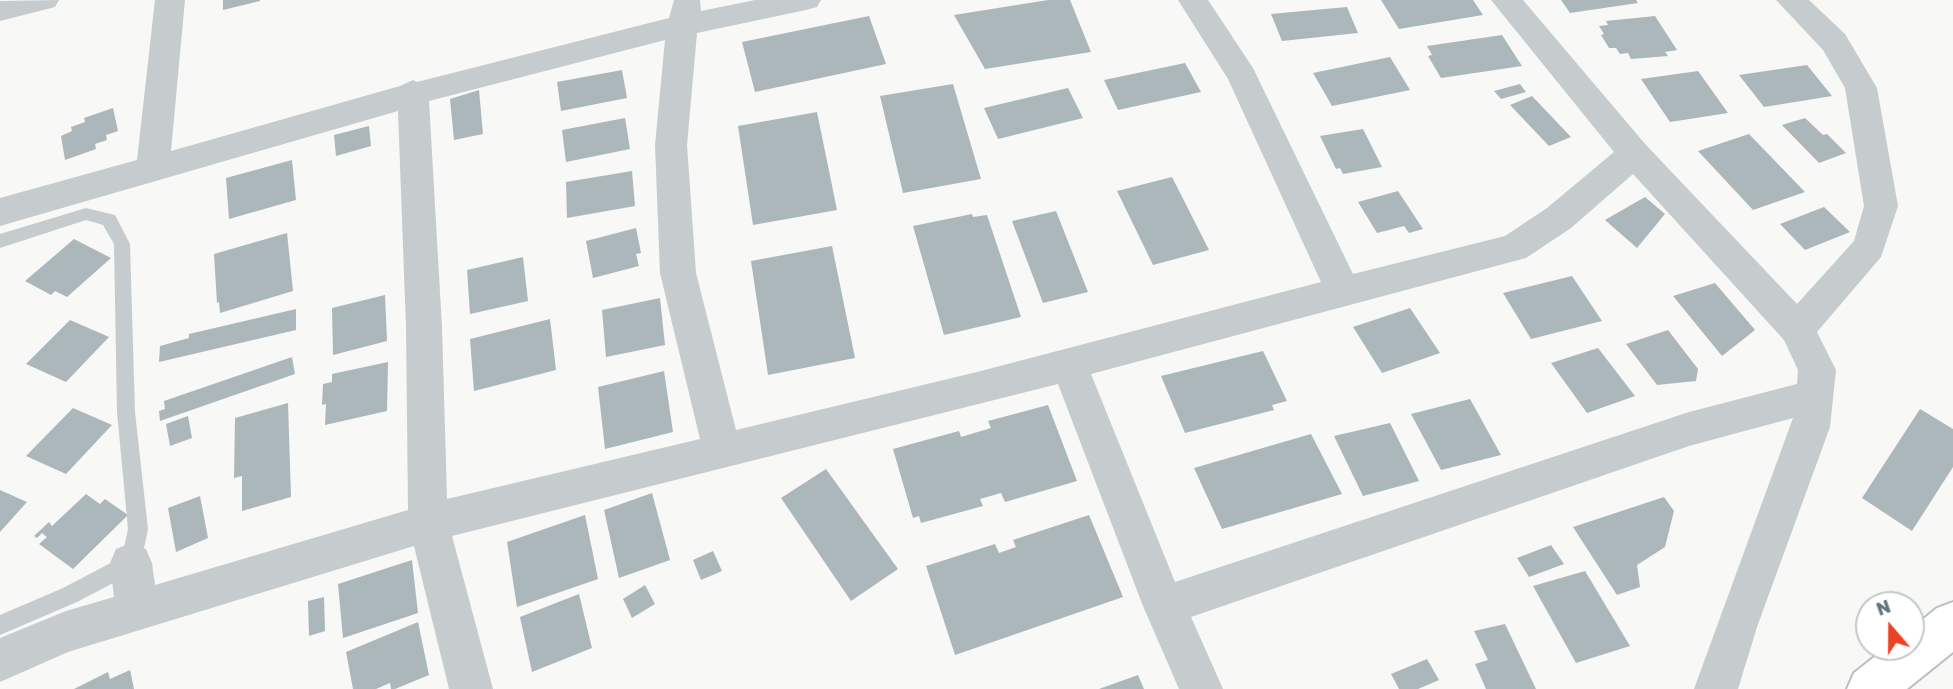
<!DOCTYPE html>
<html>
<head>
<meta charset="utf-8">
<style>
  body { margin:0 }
  #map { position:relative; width:1953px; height:689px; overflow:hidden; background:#f8f8f6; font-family:Rubik,sans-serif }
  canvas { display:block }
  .north { position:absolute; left:1855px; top:591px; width:70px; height:70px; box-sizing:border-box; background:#fff; border:2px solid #c0c9cd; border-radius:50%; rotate:340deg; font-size:19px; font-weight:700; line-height:28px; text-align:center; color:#627782 }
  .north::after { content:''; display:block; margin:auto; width:24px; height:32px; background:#eb4223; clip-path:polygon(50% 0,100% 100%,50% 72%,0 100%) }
</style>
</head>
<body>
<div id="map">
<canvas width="1953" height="689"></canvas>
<div class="north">N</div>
</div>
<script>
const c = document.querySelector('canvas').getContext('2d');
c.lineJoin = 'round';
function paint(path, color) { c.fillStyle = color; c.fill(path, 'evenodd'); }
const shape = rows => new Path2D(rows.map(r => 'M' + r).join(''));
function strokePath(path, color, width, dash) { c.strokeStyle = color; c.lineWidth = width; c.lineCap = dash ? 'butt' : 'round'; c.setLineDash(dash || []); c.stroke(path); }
paint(shape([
  [223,0,260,0,260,1,223,10],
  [1048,0,1070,0,1091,52,985,69,954,15],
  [1381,0,1473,0,1483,15,1399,29],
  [1561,0,1636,0,1638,3,1570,13],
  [1347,7,1358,33,1282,41,1271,14],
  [869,16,886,64,755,92,742,42],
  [1655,16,1677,50,1665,52,1668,56,1631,59,1628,53,1620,54,1616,48,1609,48,1601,35,1604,34,1599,26,1608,25,1606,21],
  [1502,35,1522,66,1441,78,1428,56,1432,55,1427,46],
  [1390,57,1410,90,1332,106,1313,73],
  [1185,63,1201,92,1118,110,1104,80],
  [1807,65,1832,96,1764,107,1739,75],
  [622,70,627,98,561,111,557,82],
  [1698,71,1728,113,1670,122,1641,79],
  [953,84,981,179,903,193,880,96],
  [1520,84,1526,92,1501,99,1494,91],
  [1068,88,1083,118,998,139,984,108],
  [479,90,483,134,454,140,450,99],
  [1532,96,1571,137,1549,146,1510,105],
  [113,108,118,131,106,135,107,140,95,144,96,149,65,160,61,136,72,131,71,127,85,122,84,118],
  [817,112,837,210,753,225,738,126],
  [625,118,630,149,566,162,562,130],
  [1805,118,1823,135,1827,134,1846,153,1819,163,1782,125],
  [369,126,371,146,336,156,334,135],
  [1363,129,1382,167,1343,174,1340,168,1336,169,1320,136],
  [1749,134,1805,192,1753,210,1698,151],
  [292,160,296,200,229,219,226,178],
  [632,171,635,206,567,218,566,182],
  [1172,177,1209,250,1153,265,1117,191],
  [1398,191,1423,229,1409,233,1404,226,1377,233,1358,202],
  [1645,197,1665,214,1637,248,1605,220],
  [1824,207,1850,232,1805,250,1780,224],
  [1056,211,1088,292,1043,303,1012,221],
  [972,214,973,217,987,215,1021,317,944,335,913,226],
  [636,228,641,253,636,254,639,266,593,278,586,241],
  [287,233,293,291,220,313,219,302,217,303,214,254],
  [74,239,111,258,67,297,55,291,51,295,25,281],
  [832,246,855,358,768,375,751,261],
  [523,257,528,301,470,314,467,270],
  [1572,276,1602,321,1531,339,1503,293],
  [1715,283,1755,330,1722,356,1673,296],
  [385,295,387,341,333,355,332,308],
  [660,298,665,345,606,357,602,310],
  [1410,308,1440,353,1382,373,1353,327],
  [296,309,296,330,159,362,160,346,189,338,189,334],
  [550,319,556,370,474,391,470,339],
  [70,320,109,337,66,382,26,364],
  [1668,330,1698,369,1696,381,1657,385,1626,344],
  [1598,348,1635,396,1587,413,1551,363],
  [1263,351,1287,401,1272,405,1274,410,1185,433,1161,376],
  [292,357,295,374,160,421,159,411,165,409,164,401],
  [388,362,387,411,325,425,326,404,322,405,323,384,332,382,332,374],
  [664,371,673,432,605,449,598,387],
  [1470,399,1501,455,1441,470,1411,414],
  [288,403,291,497,242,511,242,476,234,478,235,418],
  [1048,405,1077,481,1005,502,1001,493,980,499,983,506,921,523,919,516,913,518,893,449,959,431,961,437,991,428,988,421],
  [73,408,112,425,66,474,26,456],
  [1920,409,1953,429,1953,467,1912,531,1862,498],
  [188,416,192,438,170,446,166,424],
  [1390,423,1419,481,1363,496,1334,436],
  [1311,434,1342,494,1222,529,1194,468],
  [826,469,898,569,851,601,781,498],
  [0,490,27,502,0,532],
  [652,493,670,560,619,578,604,510],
  [86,494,100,504,105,499,128,515,73,569,39,544,47,537,42,533,37,538,34,536,49,522,52,526],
  [200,496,208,538,176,552,168,508],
  [1664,497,1674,511,1665,547,1637,565,1640,587,1617,595,1573,527],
  [585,515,598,579,517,607,507,542],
  [1089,515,1123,597,955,655,926,566,995,544,999,553,1016,547,1013,540],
  [1551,545,1564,564,1529,577,1517,558],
  [713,551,722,571,701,580,693,560],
  [412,560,418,613,343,638,338,584],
  [1585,571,1630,646,1576,663,1533,586],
  [645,585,655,604,632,618,623,599],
  [579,594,592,648,532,672,520,617],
  [324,597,325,631,309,636,308,601],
  [418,622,429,675,395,689,391,689,390,683,376,689,353,689,346,652],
  [1505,624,1536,689,1486,689,1475,664,1488,660,1474,631],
  [1427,659,1439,680,1418,689,1399,689,1391,674],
  [130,670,134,689,74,689,108,672,110,679],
  [1138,675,1144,689,1099,689]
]), '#acb7bb');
const secondary = shape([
  [1953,602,1953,652,1907,689,1847,689,1854,673,1887,647,1911,647,1911,629,1937,608,1953,602]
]);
strokePath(secondary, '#b8bec2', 4);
paint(shape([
  [86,208,115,215,130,244,135,412,148,529,141,563,138,570,77,602,0,635,0,615,63,588,122,557,128,529,117,412,114,244,103,225,86,220,0,248,0,234,86,208]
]), '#c6cbcd');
paint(shape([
  [59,0,55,7,0,21,0,1,59,0],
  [155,0,185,0,171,151,400,86,413,80,417,82,669,18,674,0,700,0,701,11,755,0,821,0,817,7,806,10,697,33,687,145,696,273,736,430,977,372,1321,282,1228,79,1178,0,1208,0,1253,68,1353,274,1505,236,1547,208,1614,152,1491,0,1523,0,1646,145,1797,304,1854,241,1864,206,1845,88,1823,50,1776,0,1809,0,1845,34,1877,88,1898,206,1881,257,1817,332,1836,370,1830,427,1757,627,1738,689,1694,689,1793,418,1689,446,1191,617,1223,689,1179,689,1143,606,1058,384,452,536,493,689,449,689,414,546,68,652,0,682,0,638,66,611,114,597,110,563,116,549,131,543,146,549,152,563,155,585,408,510,406,327,398,111,0,226,0,198,137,160,155,0],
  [665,40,655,145,660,273,700,439,447,499,442,327,429,101,665,40],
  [1633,174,1784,340,1798,370,1797,384,1689,412,1175,582,1091,374,1526,258,1571,228,1633,174]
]), '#c6cbcd');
paint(secondary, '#fff');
</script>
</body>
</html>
